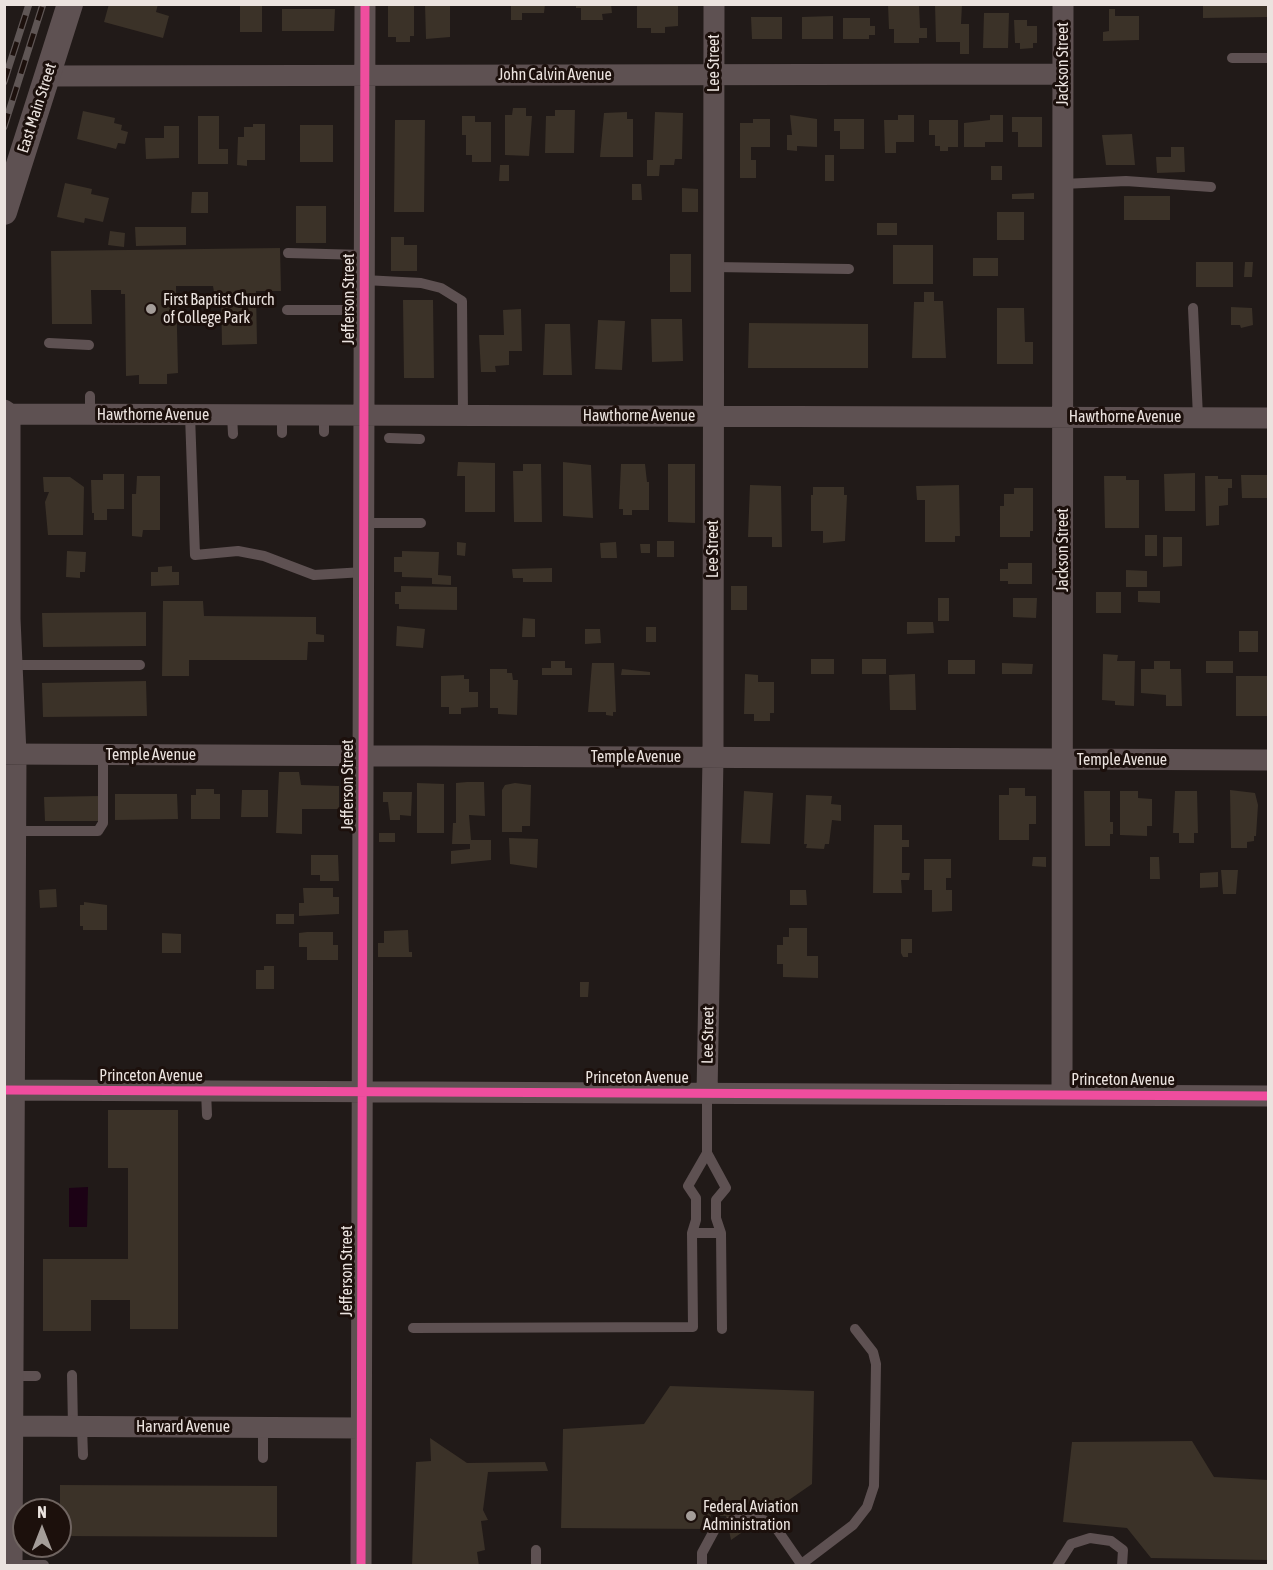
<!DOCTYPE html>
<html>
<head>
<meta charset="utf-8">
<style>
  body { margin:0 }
  #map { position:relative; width:1273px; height:1570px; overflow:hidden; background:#211a18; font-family:"Asap Condensed",sans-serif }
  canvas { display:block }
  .frame { position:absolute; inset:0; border:6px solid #ebe3df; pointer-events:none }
  .north { position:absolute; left:12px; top:1498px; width:60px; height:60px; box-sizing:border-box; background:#1c100c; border:2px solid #6f6460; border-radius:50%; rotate:0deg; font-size:16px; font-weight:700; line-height:24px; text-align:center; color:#ebe3df }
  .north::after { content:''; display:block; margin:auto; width:21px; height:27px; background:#a49d99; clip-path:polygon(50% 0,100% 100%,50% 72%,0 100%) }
</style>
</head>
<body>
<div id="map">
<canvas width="1273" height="1570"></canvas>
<div class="frame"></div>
<div class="north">N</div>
</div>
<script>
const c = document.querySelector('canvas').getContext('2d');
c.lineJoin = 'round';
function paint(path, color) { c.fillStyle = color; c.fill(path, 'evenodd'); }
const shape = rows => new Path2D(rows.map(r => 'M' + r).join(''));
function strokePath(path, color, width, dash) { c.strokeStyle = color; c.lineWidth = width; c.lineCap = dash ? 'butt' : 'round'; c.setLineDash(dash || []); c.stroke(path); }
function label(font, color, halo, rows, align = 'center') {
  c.font = font + ' "Asap Condensed",sans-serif'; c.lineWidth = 6; c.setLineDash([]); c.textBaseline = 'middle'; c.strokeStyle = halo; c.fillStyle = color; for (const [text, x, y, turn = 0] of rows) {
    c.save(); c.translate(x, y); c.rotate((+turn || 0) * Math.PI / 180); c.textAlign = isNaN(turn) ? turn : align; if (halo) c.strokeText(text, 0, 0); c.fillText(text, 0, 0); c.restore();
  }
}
paint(shape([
  [88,1187,87,1227,69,1227,69,1188]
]), '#1c0215');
paint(shape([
  [109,4,158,4,156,12,169,16,163,38,104,22],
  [240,4,262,4,262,32,240,32],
  [388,4,414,4,414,36,410,36,410,42,396,42,396,37,388,37],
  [425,4,450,4,450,37,426,39],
  [511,4,545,4,544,13,522,13,522,20,511,20],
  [576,4,611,4,612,13,602,14,603,20,581,20,581,8,576,8],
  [888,4,919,4,920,28,927,28,927,38,919,38,919,43,894,43,894,29,889,29],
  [935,4,962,4,961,24,969,24,969,54,960,54,960,42,936,42],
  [1203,4,1268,4,1268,17,1203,18],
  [637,6,678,6,678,26,665,27,665,33,651,33,651,28,637,28],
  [282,9,335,9,334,31,282,31],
  [1109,9,1115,9,1115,16,1139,16,1139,40,1103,41,1103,32,1109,31],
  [984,13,1009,13,1008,48,983,48],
  [833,16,833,39,802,39,802,17],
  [751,17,782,17,782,39,752,39],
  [843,18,870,18,870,26,875,26,875,35,869,35,869,39,843,39],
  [1014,20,1027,20,1027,26,1037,26,1037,43,1033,43,1033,48,1020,49,1020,43,1015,43],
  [513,108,526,108,526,116,532,116,529,156,505,155,505,115,512,115],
  [555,110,575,110,574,153,545,153,546,116,555,116],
  [83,111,115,118,114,123,122,125,121,130,128,132,125,144,118,143,116,149,77,139],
  [627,112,627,119,633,119,633,157,600,157,604,113],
  [655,112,683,113,682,159,675,159,674,165,660,165,659,176,647,176,647,160,653,160],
  [790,115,817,119,817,147,797,146,797,151,787,150,787,135,792,135],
  [898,115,914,115,914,142,896,142,896,153,885,153,884,120,898,120],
  [990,115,1003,115,1003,142,985,142,985,147,964,147,964,123,990,120],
  [198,116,219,116,219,149,228,149,228,164,198,164],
  [462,116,475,116,475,122,491,122,491,162,472,162,472,155,466,155,466,135,462,135],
  [1012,117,1042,117,1042,147,1018,147,1018,132,1012,132],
  [753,119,770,119,770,147,751,147,751,160,756,160,756,178,740,178,740,123,753,123],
  [834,119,864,119,864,149,840,149,840,131,834,131],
  [395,120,425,120,424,212,394,212],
  [929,120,958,120,958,147,948,147,948,151,940,151,940,146,935,146,935,135,929,135],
  [253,124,265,124,265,160,247,160,247,166,237,165,238,137,244,137,244,127,253,127],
  [300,125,333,125,333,162,300,162],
  [164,126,179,126,179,158,146,159,145,138,164,138],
  [1132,134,1135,165,1106,165,1102,135],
  [1171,147,1184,147,1185,172,1157,173,1156,157,1171,157],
  [825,155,834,155,834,181,825,181],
  [500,165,509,165,509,181,499,181],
  [991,166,1002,166,1002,180,991,180],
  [65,183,92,189,91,194,109,198,103,222,85,218,84,223,57,217],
  [632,184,641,184,642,200,632,200],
  [682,188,698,189,698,212,682,212],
  [192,192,208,192,208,213,191,213],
  [1034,193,1034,199,1012,199,1012,194],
  [1124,196,1170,196,1170,220,1124,220],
  [296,206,326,206,326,243,296,243],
  [997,212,1024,212,1024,240,997,240],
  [877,223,897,223,897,235,877,235],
  [135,227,186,227,186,245,136,246],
  [110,231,125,233,124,247,108,245],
  [391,237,404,237,404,245,417,245,417,271,391,271],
  [893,245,933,245,933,284,893,284],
  [280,248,281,291,256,291,257,344,222,345,221,292,214,292,213,286,176,286,178,373,167,374,167,384,139,384,139,375,126,376,125,294,121,294,121,290,91,290,92,324,52,324,51,251],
  [670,254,691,254,691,292,670,292],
  [973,258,998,258,998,276,973,276],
  [1196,262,1233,262,1233,287,1196,287],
  [1245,262,1253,262,1252,277,1244,277],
  [924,292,934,292,934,301,943,301,946,358,912,358,914,302,924,302],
  [403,300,433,300,434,378,404,378],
  [1231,307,1252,308,1253,325,1241,328,1240,325,1231,325],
  [997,308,1024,308,1025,342,1033,342,1033,364,997,364],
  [521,309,522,351,509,351,509,365,495,366,496,372,481,372,479,335,504,335,503,310],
  [651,319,682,319,683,361,652,362],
  [598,320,625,321,622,370,595,369],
  [749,323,868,324,868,368,748,368],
  [545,324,570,324,572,375,543,375],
  [458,462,495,463,495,512,465,512,465,476,457,476],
  [563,462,591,465,593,518,563,516],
  [523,464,541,464,542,522,514,522,513,471,523,471],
  [621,464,645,464,647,482,649,482,649,510,632,510,632,515,623,515,623,509,619,509],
  [668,464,695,464,695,523,668,522],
  [1195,473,1195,511,1165,511,1164,474],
  [103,474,124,474,124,509,107,509,107,520,94,520,94,513,92,513,91,480,103,480],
  [1241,475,1268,475,1268,498,1242,498],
  [137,476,160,476,160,530,143,530,142,537,132,536,132,494,136,494],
  [1104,476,1126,476,1126,480,1139,480,1139,528,1105,528],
  [1205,476,1218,476,1218,479,1232,479,1232,488,1228,488,1228,505,1219,506,1219,525,1206,526],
  [43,477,70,477,84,487,83,535,48,535,45,502,49,492,44,492],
  [750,485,781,486,782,547,772,547,772,537,748,537],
  [959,485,960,536,955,536,955,542,925,542,925,500,917,500,916,486],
  [813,487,844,487,844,495,847,495,845,541,823,543,823,531,811,531,811,495,813,495],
  [1014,488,1033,488,1033,531,1030,531,1030,537,1000,537,1000,506,1004,506,1004,494,1014,494],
  [1145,535,1157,535,1157,556,1145,556],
  [1163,537,1182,537,1182,566,1163,567],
  [657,541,674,541,674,557,657,557],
  [457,542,466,543,465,556,457,555],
  [616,542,617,558,601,558,600,543],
  [640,544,650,544,650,553,641,553],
  [67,551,86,552,85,572,80,572,80,578,66,577],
  [402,551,439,552,438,575,451,576,451,585,432,584,432,578,402,577,402,572,394,572,394,557,402,557],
  [1008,563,1032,563,1032,584,1008,584,1008,581,1000,581,1000,569,1008,569],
  [172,566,172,572,179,572,179,585,151,586,151,572,158,572,158,567],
  [552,568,552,582,523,582,523,578,513,578,512,569],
  [1126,570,1147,571,1147,587,1126,587],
  [401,586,457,587,457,610,399,609,399,604,395,604,395,592,401,592],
  [731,586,747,586,747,610,731,610],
  [1138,591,1160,591,1160,603,1138,602],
  [1096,592,1121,592,1121,613,1096,613],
  [938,598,949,598,949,621,938,621],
  [1013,598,1037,598,1036,618,1013,617],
  [163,601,203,601,204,616,316,617,316,634,324,635,324,642,308,642,307,660,189,660,189,676,162,676],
  [146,612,146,646,43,647,42,613],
  [523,618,535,619,535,637,522,637],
  [907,622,933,622,934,633,907,634],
  [397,626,425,629,423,648,396,646],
  [646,627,656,627,656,642,646,642],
  [585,629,600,629,601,643,585,644],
  [1239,631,1258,631,1258,652,1239,652],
  [1103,654,1118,655,1117,661,1135,661,1134,706,1115,705,1115,701,1102,700],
  [811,659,834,659,834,674,811,674],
  [862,659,886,659,886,674,862,674],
  [948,660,975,660,975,674,948,674],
  [551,661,565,661,565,668,572,668,572,675,542,675,542,668,551,668],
  [1154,661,1170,661,1170,669,1181,669,1182,706,1166,706,1166,695,1141,693,1141,669,1154,669],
  [1206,661,1233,661,1233,673,1206,673],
  [592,663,614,663,616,712,613,712,613,716,606,715,606,712,588,712],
  [1002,663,1033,664,1032,674,1002,674],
  [490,669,507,669,507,673,512,673,513,680,518,680,517,715,498,714,498,708,490,708],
  [622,669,650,672,650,675,621,675],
  [745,674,758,675,758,682,774,682,774,713,770,713,770,721,754,721,754,714,744,714],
  [915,674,916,710,890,710,889,675],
  [464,675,464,679,469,679,469,692,478,692,478,707,461,708,461,714,449,714,449,707,441,707,441,676],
  [1236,676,1268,676,1268,716,1236,716],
  [146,681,147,716,43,717,42,683],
  [279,772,299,772,301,785,339,786,339,809,302,809,302,834,276,833],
  [467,782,484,782,485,816,469,815,471,840,491,840,491,860,451,864,451,851,470,849,470,844,452,844,453,823,456,823,456,783],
  [417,783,444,784,444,833,417,833],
  [515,783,531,785,530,826,522,826,522,832,502,832,502,790,505,785],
  [1009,788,1025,788,1025,796,1036,796,1036,824,1029,824,1029,840,999,840,999,795,1009,795],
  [196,789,214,789,214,794,220,794,220,819,191,819,191,795,196,795],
  [242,790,268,790,268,817,241,817],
  [1230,790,1255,793,1258,805,1256,836,1254,836,1254,841,1247,842,1247,848,1231,848],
  [744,791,773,793,770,844,741,843],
  [1084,791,1110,791,1110,822,1113,822,1113,834,1110,834,1110,846,1085,846],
  [1120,791,1138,791,1138,798,1152,799,1152,826,1147,826,1147,836,1120,835],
  [1175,791,1197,791,1198,833,1194,833,1194,843,1179,843,1179,833,1173,833],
  [383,792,412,792,411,816,400,815,400,820,390,820,388,802,383,802],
  [115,794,177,794,178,819,115,820],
  [806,795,832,796,831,804,841,805,841,821,832,820,829,844,825,844,824,849,806,848,807,844,804,844],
  [99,796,99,821,45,821,44,797],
  [874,825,902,825,902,840,909,840,909,847,902,847,902,873,910,873,909,880,901,880,902,893,873,893],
  [379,833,395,833,395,842,379,842],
  [509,838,538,839,537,868,510,864],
  [311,855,338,855,339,881,320,881,320,875,311,875],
  [1033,857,1046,857,1046,867,1032,866],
  [1150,857,1159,857,1160,879,1150,879],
  [924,859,951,859,951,878,946,878,946,890,952,890,952,911,932,912,932,890,924,890],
  [1221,870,1238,870,1236,894,1223,894],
  [1218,872,1218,887,1200,888,1200,873],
  [303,888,333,888,333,897,339,897,339,914,299,916,299,903,304,903],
  [56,889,57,907,40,908,39,890],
  [790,890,806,890,807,905,790,905],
  [84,902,107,905,107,930,83,930,83,926,80,926,80,905,84,905],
  [276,914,294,914,294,924,276,924],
  [789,928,807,928,807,956,818,956,818,978,783,977,783,964,777,964,777,945,783,945,783,937,789,937],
  [408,930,409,952,412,952,412,957,378,957,378,943,384,943,384,931],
  [307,932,333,932,333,945,338,945,338,960,307,960,307,947,299,947,299,933],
  [162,933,181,934,181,953,162,953],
  [901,939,912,939,912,953,908,953,908,957,903,957,901,953],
  [264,966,274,966,274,989,256,989,256,970,264,970],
  [580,982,589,982,588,997,580,997],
  [108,1110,178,1110,178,1329,130,1329,130,1300,91,1300,91,1331,43,1331,43,1259,128,1259,128,1168,108,1168],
  [670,1386,814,1391,812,1484,731,1540,726,1516,711,1515,708,1529,561,1528,563,1429,644,1424],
  [430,1438,467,1463,545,1462,548,1471,488,1472,483,1510,488,1520,481,1521,485,1550,477,1552,479,1566,412,1566,416,1462,431,1461],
  [1192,1441,1214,1477,1268,1480,1268,1560,1151,1558,1127,1528,1063,1522,1072,1442],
  [60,1485,277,1486,277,1537,60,1536]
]), '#3b3228');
strokePath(shape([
  [1232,58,1268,58],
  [1063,184,1126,181,1211,187],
  [288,253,364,255],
  [714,267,849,269],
  [364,280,421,283,441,288,462,301,463,415],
  [1193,308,1198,417],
  [287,310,364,310],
  [49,343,89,345],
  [90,396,90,415],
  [190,415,195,555,238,551,264,556,314,575,364,572],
  [232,415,233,434],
  [282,415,282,433],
  [324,415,324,432],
  [389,438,420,439],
  [364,523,421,523],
  [12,665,140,665],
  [16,831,98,831,103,823,103,755],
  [206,1091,207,1115],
  [707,1094,707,1153,726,1188,716,1200,716,1218,721,1233,722,1329],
  [692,1233,721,1233],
  [413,1328,693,1327,692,1233,696,1220,696,1198,688,1186,707,1153],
  [72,1375,73,1427],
  [13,1376,36,1376],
  [82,1427,83,1455],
  [263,1427,263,1458],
  [536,1550,536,1566],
  [11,1565,44,1565],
  [702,1566,702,1553,715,1529,748,1513,774,1525,801,1564,805,1566],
  [799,1566,853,1525,867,1507,874,1486,876,1364,873,1352,855,1329],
  [1057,1566,1071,1544,1090,1538,1111,1541,1123,1550,1122,1566]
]), '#5e5152', 10);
strokePath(shape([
  [48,76,1063,74],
  [4,410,10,414,10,619,16,754,12,1566],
  [4,414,1268,418],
  [4,754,1268,760],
  [4,1090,1268,1096],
  [707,1094,713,758,714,4],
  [1062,1095,1063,4],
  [4,1426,361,1428],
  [361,1566,365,4]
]), '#5e5152', 21);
strokePath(shape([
  [4,212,70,4]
]), '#5e5152', 26);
const rail = shape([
  [4,82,29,4],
  [4,127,43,4]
]);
strokePath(rail, '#5f5655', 7);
strokePath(rail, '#1c100c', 4.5, [14]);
strokePath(shape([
  [4,1090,1268,1096],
  [361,1566,365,4]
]), '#ef4d9e', 9);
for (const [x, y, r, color] of [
  [151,309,6,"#a49d99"],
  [691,1516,6,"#a49d99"]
]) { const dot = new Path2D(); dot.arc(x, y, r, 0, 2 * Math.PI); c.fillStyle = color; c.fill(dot); strokePath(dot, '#1c100c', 2); }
label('16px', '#ebe3df', '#1c100c', [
  ["Lee Street",714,63,-90],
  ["Jackson Street",1063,64,-90],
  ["John Calvin Avenue",555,75],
  ["East Main Street",37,108,-72],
  ["Jefferson Street",349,299,-90],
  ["Hawthorne Avenue",153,415],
  ["Hawthorne Avenue",639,416],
  ["Hawthorne Avenue",1125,417],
  ["Lee Street",713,549,-90],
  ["Jackson Street",1063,550,-90],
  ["Temple Avenue",151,755],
  ["Temple Avenue",636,757],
  ["Temple Avenue",1122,760],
  ["Jefferson Street",348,785,-90],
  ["Lee Street",708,1035,-89],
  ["Princeton Avenue",151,1076],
  ["Princeton Avenue",637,1078],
  ["Princeton Avenue",1123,1080],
  ["Jefferson Street",347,1271,-90],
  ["Harvard Avenue",183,1427]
]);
label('16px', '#ebe3df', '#1c100c', [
  ["First Baptist Church",163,300],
  ["of College Park",163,318],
  ["Federal Aviation",703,1507],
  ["Administration",703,1525]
], 'left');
</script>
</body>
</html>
